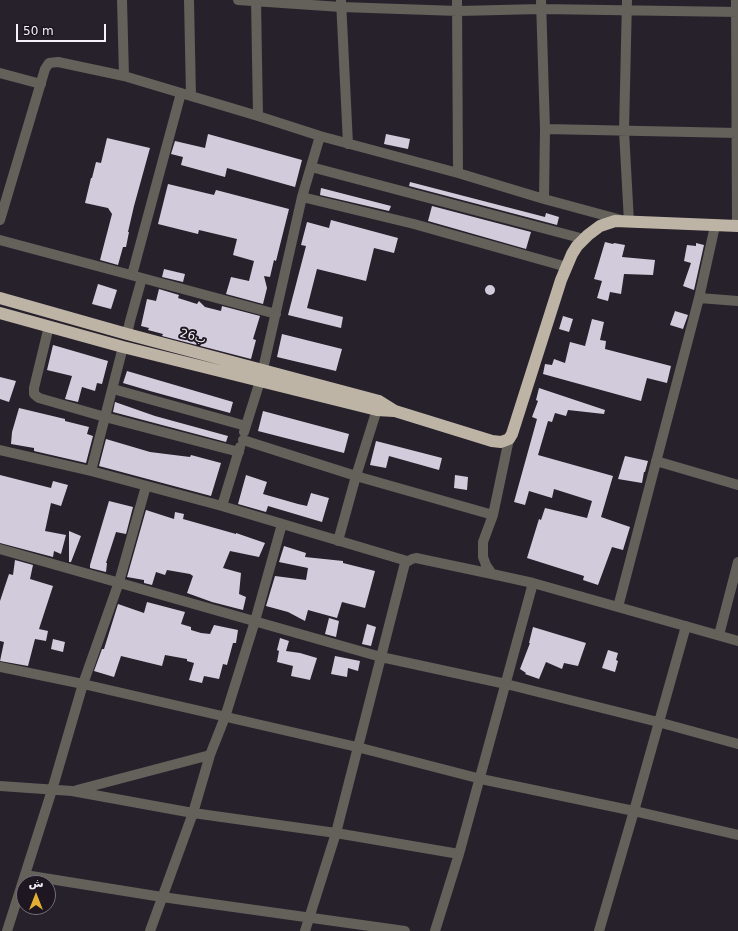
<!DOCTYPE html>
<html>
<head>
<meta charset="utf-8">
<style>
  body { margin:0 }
  #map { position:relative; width:738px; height:931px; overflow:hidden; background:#27212c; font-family:"DejaVu Sans","Noto Sans Arabic",sans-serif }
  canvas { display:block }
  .north { position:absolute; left:16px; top:875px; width:40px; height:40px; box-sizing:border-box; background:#1e1722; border:1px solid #746e78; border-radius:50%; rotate:0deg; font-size:11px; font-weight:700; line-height:16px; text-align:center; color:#f5f1f8 }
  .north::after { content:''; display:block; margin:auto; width:14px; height:18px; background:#e2af34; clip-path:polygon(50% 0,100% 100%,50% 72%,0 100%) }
  .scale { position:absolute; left:16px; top:24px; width:90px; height:18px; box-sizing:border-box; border:2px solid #f5f1f8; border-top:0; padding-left:5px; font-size:12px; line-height:14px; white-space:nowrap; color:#f5f1f8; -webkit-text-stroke:3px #1e1722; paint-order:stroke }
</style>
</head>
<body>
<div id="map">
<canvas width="738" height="931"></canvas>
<div class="north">ش</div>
<div class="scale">50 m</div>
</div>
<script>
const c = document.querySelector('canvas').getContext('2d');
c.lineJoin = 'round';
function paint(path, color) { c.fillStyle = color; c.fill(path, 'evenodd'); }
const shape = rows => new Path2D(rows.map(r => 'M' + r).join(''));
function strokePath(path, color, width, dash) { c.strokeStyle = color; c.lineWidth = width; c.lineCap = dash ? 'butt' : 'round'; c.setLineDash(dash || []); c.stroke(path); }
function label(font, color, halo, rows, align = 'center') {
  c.font = font + ' "DejaVu Sans","Noto Sans Arabic",sans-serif'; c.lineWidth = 4; c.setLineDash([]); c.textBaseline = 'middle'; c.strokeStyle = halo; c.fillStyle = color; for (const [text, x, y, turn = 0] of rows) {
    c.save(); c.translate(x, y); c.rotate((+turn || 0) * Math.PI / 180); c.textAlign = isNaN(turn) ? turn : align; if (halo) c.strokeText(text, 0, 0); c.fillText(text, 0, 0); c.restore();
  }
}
paint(shape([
  [208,134,302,160,295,187,227,168,225,177,181,165,183,157,171,154,175,141,205,148],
  [386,134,410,139,408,149,384,144],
  [107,138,150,148,134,206,128,232,129,232,126,247,123,247,118,265,100,260,112,214,108,208,85,203,91,178,92,178,96,162,101,163],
  [410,182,545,217,546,213,559,217,557,225,409,186],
  [168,184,214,195,216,190,289,209,276,261,274,260,270,277,264,276,267,288,263,304,226,294,231,277,249,281,254,261,233,255,237,239,199,230,198,234,158,224],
  [321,188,391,206,389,211,320,195],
  [432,206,531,232,526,249,428,221],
  [331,220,398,238,394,253,374,248,366,281,317,269,307,308,343,317,341,328,288,315,306,246,301,245,307,222,329,228],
  [605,242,613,244,614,243,625,245,622,257,655,260,653,275,624,274,621,294,610,292,608,301,597,298,602,281,594,279],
  [696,243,704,245,694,290,683,286,691,263,684,261,687,245,696,246],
  [164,269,185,274,183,282,162,277],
  [98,284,117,290,111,309,92,304],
  '485 290a5 5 0 1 1 10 0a5 5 0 1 1-10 0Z',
  [159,289,179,295,178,298,197,304,199,301,205,307,221,311,222,306,260,316,253,339,256,340,251,359,162,336,163,334,148,330,149,328,141,326,147,299,156,301],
  [675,311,688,315,683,329,670,325],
  [563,316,573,319,569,332,559,329],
  [592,319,604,322,600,340,606,341,605,349,671,366,667,383,647,378,641,401,543,374,545,364,552,365,554,359,565,363,570,342,585,346],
  [282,334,342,349,336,371,277,357],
  [53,345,108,361,102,384,97,383,95,391,82,387,78,402,65,399,72,376,47,370],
  [127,371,233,402,230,413,150,391,123,383],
  [0,377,16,381,9,402,0,399],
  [539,388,605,410,604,414,568,410,566,416,555,413,552,422,548,421,538,455,613,476,601,517,630,527,623,550,612,547,598,585,583,580,584,576,527,558,539,519,541,520,545,508,587,518,592,501,554,489,552,498,529,491,525,505,514,502,537,419,532,417,538,401,536,400],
  [115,402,155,416,228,436,226,442,113,412],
  [19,408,65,419,65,421,89,427,87,434,93,436,86,463,34,451,34,448,11,444,12,432],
  [263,411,349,434,344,453,258,431],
  [106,439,150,452,190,457,191,455,221,463,211,496,99,466],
  [376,441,442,458,439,470,389,456,386,468,370,465],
  [625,456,648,461,645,472,644,472,642,483,618,479],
  [0,475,51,488,53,481,68,485,61,506,51,503,45,531,66,535,61,554,54,551,53,557,0,543],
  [246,475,267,482,263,494,298,504,307,506,311,493,329,498,322,522,268,506,266,512,238,504],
  [455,475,468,477,467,490,454,488],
  [109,501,133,507,126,534,116,532,106,563,107,563,106,572,90,568,90,565],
  [146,510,174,519,175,512,184,514,183,519,236,534,236,533,265,543,259,557,230,551,223,568,241,573,239,594,246,597,243,610,212,602,187,593,193,576,190,574,167,570,165,575,156,572,152,585,144,583,144,580,127,577],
  [69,531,81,536,71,562,69,562],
  [284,546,306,553,305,557,343,561,343,563,375,571,365,608,342,602,337,618,308,610,305,621,288,612,266,606,275,576,306,580,308,568,279,562],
  [15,560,33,565,30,579,53,586,39,629,48,631,46,641,35,639,28,666,0,661,4,642,0,641,0,601,9,574,13,575],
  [147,602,185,612,181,624,191,627,191,630,201,633,210,634,214,625,238,630,236,643,233,643,227,665,223,664,219,679,204,676,202,683,189,680,194,663,187,661,187,659,165,655,162,666,121,656,114,677,94,671,102,649,104,649,118,604,144,613],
  [329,618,339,621,336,637,325,634],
  [367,624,376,627,371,646,362,644],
  [533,627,586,643,578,666,564,663,562,669,546,662,539,679,525,674,526,673,520,669,530,643,529,643],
  [280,638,289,641,286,651,300,653,317,658,310,680,291,676,293,666,277,662,279,651,277,650],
  [53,639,65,642,63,652,51,649],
  [608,650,618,653,616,660,618,661,615,672,602,668],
  [335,656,360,661,358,671,348,668,347,677,331,674]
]), '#d2cbdb');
strokePath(shape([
  [122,0,124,76],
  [189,0,191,96],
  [238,0,341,7,458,11,541,9,738,12],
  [256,0,258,116],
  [341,0,348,144],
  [457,0,458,173],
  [541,0,545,129,544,199],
  [736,0,737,226],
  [0,73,41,84],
  [545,129,738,133],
  [311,167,584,239],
  [302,197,414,224,567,267],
  [0,220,45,69,49,63,58,62,124,76,258,116,320,136,458,173,544,199,629,222,624,131,627,0],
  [0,240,142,278,130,321,127,334],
  [132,275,181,93],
  [142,278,276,314],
  [699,298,738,301],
  [49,326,34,388,34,394,39,398,105,417,239,452],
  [263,369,302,197,320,136],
  [113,389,246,426],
  [244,432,260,381],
  [509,439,493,515,483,542,483,557,486,565,492,574,533,583,738,641],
  [243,440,356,476,493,515],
  [0,450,91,471,222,506,407,561],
  [656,461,738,485],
  [91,471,123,347],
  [222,506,240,447],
  [338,541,356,476,379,403],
  [0,549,381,657,506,684,658,722,738,744],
  [618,607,699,298,715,226],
  [719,635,738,562],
  [0,667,83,684,357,747,481,779,634,811,738,835],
  [0,786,72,791,193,813,336,833,459,854],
  [77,790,210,755],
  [25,875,162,897,405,931],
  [7,931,52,790,83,684,119,582,146,486],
  [150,931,193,813,210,755,225,717,255,621,282,524],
  [305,931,336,833,405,563,412,559,416,558,492,574],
  [435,931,459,854,533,583],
  [599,931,634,811,686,626]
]), '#64605a', 10);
strokePath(shape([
  [0,298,127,334,379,401,395,411,492,441,501,442,509,439,512,434,561,280,572,254,577,246,588,235,600,226,615,221,738,226],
  [0,313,123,347,377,410,394,411]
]), '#beb4a6', 12);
label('12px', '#f5f1f8', '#1e1722', [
  ["26ب",193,337,15]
]);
</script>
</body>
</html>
